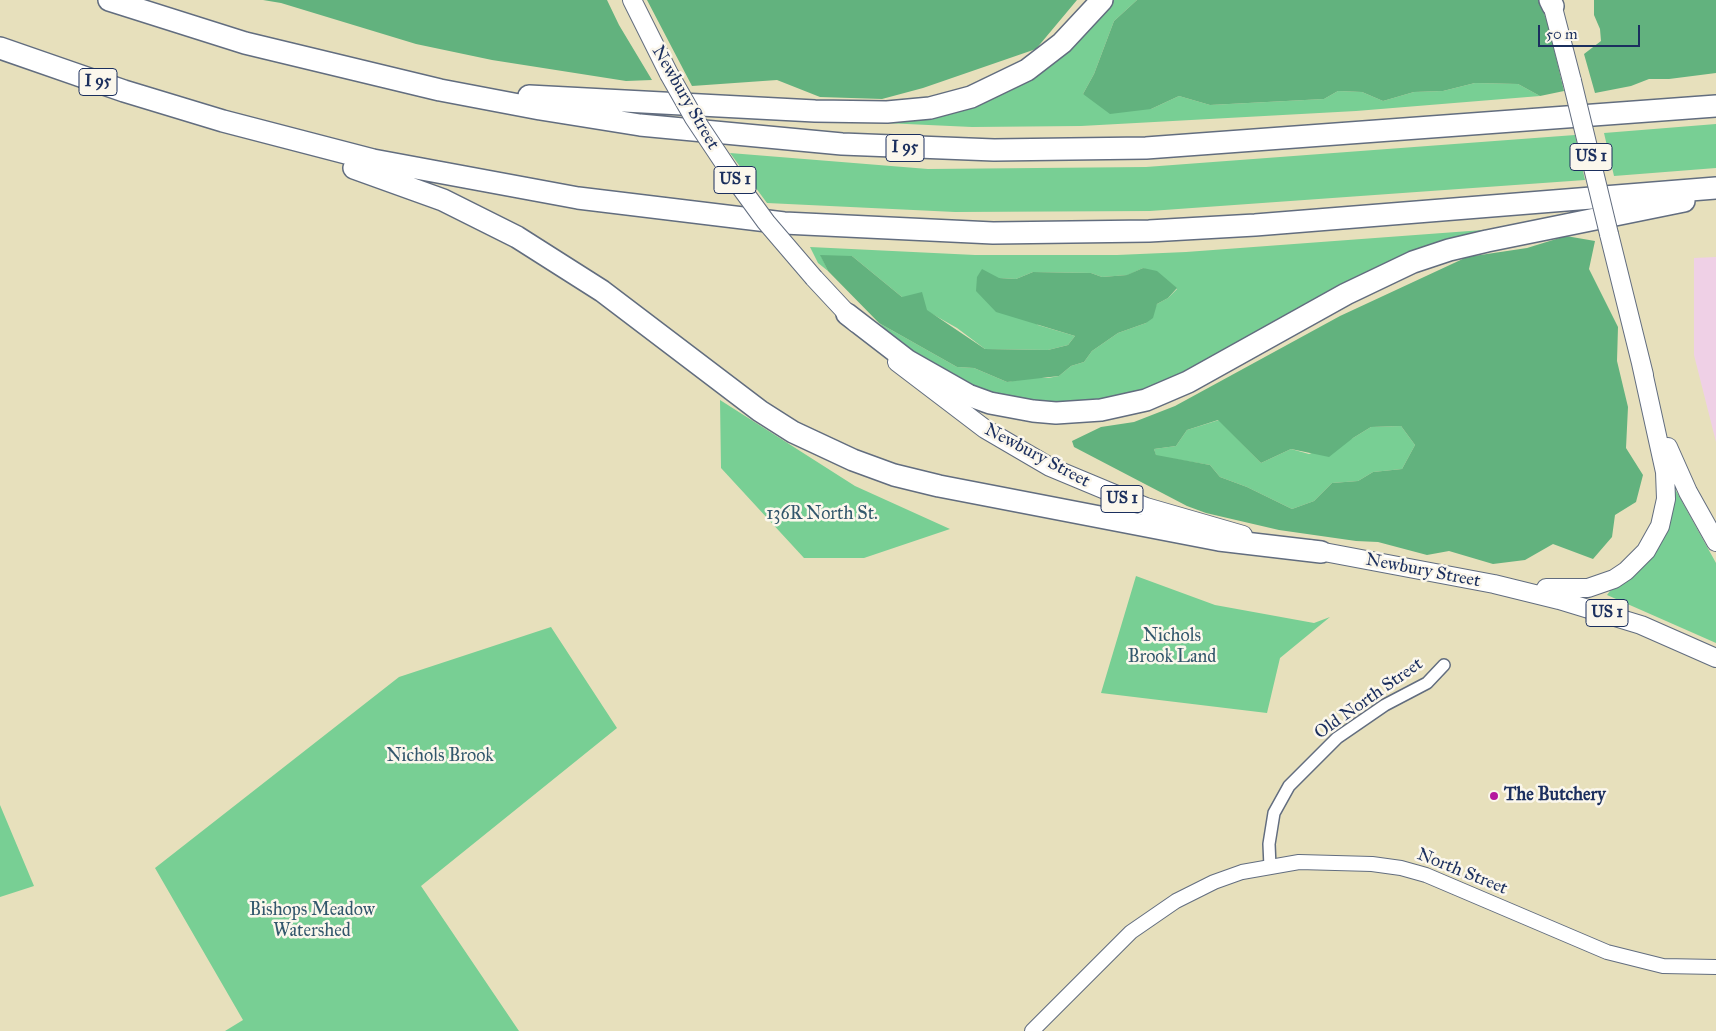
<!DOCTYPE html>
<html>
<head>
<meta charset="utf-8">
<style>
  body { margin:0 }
  #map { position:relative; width:1716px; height:1031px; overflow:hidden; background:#e7e0bc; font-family:"IM FELL Great Primer",serif }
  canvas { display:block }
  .scale { position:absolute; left:1538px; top:25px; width:102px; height:22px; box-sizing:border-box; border:2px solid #1b2f5e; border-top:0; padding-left:6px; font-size:15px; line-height:18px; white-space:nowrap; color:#1b2f5e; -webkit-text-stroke:4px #fbf7ec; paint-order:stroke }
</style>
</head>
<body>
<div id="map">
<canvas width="1716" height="1031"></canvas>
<div class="scale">50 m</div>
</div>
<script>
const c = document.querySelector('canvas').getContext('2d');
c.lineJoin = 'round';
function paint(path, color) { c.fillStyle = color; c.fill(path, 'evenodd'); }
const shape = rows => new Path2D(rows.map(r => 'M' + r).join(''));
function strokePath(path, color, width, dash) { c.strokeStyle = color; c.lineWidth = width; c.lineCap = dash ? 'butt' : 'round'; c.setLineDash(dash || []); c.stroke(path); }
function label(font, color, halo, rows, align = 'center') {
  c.font = font + ' "IM FELL Great Primer",serif'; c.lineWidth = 5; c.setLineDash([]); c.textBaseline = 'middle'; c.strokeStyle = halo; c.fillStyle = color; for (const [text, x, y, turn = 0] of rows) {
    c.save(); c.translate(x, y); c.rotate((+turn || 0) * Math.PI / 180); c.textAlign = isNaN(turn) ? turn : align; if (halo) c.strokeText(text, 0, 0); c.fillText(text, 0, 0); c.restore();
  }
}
paint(shape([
  [1716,257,1716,442,1694,355,1694,258]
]), '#efd0e6');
paint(shape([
  [1113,0,1137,0,1114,21,1094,74,1083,94,1151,109,1179,96,1210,105,1324,99,1338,91,1362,92,1383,101,1414,92,1443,91,1475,83,1518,84,1540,96,1356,111,1081,126,972,127,885,123,886,119,966,107,1012,90,1050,66],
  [1716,124,1716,168,1614,176,1604,133],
  [1575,135,1585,180,1150,211,955,212,767,203,730,153,928,169,1146,167],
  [1483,230,1480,234,1153,389,1087,404,1060,405,995,395,965,384,900,344,879,323,957,367,974,368,1007,382,1029,378,1048,378,1059,376,1071,366,1084,362,1092,351,1118,333,1146,323,1157,304,1168,298,1177,289,1168,281,1143,268,1128,275,1102,277,1091,273,1033,272,1016,279,999,278,1038,325,1075,336,1068,345,1048,350,985,349,957,328,902,297,852,256,821,256,828,271,818,263,810,247,975,255,1117,255,1186,252],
  [720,400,855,486,950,529,864,558,804,558,721,468],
  [1219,420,1261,463,1291,449,1309,454,1353,438,1371,427,1401,426,1415,445,1402,469,1373,472,1358,481,1332,483,1314,501,1292,509,1247,487,1220,477,1210,465,1156,456,1154,449,1176,446,1187,430],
  [1674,487,1716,563,1716,643,1607,595,1610,591,1640,570,1656,551,1667,530],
  [1136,576,1215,605,1314,623,1330,617,1280,658,1267,713,1101,693],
  [551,627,617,728,421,886,519,1031,225,1031,243,1020,155,868,399,677],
  [0,805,34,886,0,897]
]), '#78cf94');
paint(shape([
  [263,0,607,0,619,25,652,80,626,81,492,60,416,44,281,3],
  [647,0,1077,0,1036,49,923,88,882,99,820,97,777,80,692,86],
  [1137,0,1539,0,1548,24,1564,91,1540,96,1518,84,1475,83,1443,91,1414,92,1383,101,1362,92,1338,91,1324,99,1210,105,1179,96,1151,109,1110,114,1083,94,1094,74,1114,21],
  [1594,0,1716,0,1716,73,1669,79,1649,79,1631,86,1595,93,1584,54,1601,41,1600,29,1594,15],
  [1566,236,1595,241,1589,269,1618,327,1617,361,1628,407,1626,448,1643,475,1636,502,1615,515,1612,537,1593,559,1553,544,1525,560,1493,564,1449,551,1427,555,1378,542,1356,541,1279,530,1206,513,1187,506,1074,447,1072,441,1101,427,1134,422,1175,406,1340,316,1467,257,1527,248],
  [1218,420,1261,463,1291,449,1329,457,1353,438,1371,427,1401,426,1415,445,1402,469,1373,472,1358,481,1332,483,1314,501,1292,509,1247,487,1220,477,1210,465,1156,455,1154,449,1176,446,1187,430],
  [820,255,852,256,902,297,922,292,927,310,985,349,1048,350,1068,345,1075,336,996,312,976,291,977,277,982,269,999,278,1016,279,1033,272,1091,273,1102,277,1127,275,1143,268,1157,271,1177,288,1168,298,1157,304,1153,318,1146,323,1118,333,1092,351,1084,362,1071,366,1059,376,1007,382,974,368,957,367,879,323,828,271]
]), '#62b27e');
const minor = shape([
  [1270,867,1269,844,1274,813,1289,786,1337,738,1385,705,1427,683,1444,665]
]);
const tertiary = shape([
  [1032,1031,1131,932,1176,901,1214,882,1242,872,1299,862,1372,864,1401,868,1426,875,1607,952,1663,966,1716,967]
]);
const primary = shape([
  [632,0,669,74],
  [1551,0,1572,81],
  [1609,234,1644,375],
  [814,278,856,323],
  [897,362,985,429,1050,467,1146,507,1243,535],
  [1668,447,1688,492,1716,542],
  [1308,549,1494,584,1559,600,1641,625,1716,658],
  [1546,588,1588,588,1614,579,1626,571,1646,551,1660,526,1666,499,1665,472,1641,363]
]);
const motorway = shape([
  [109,0,245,43,440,90,540,109,640,125,842,144,994,150,1146,148,1716,106],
  [1550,0,1553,6],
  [0,48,124,91,223,121,373,160,578,198,784,223,993,233,1149,231,1255,225,1716,188],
  [529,96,815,111,887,112,930,108,971,97,1027,70,1062,43,1102,0],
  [354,168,443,200,517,237,602,291,760,411,793,432,853,460,894,475,939,486,1219,540,1321,552],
  [847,314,908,361,968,395,990,403,1033,411,1056,413,1101,410,1146,400,1188,382,1346,294,1413,262,1449,250,1487,241,1684,201]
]);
strokePath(minor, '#626d7f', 14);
strokePath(tertiary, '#626d7f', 16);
strokePath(primary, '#626d7f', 20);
strokePath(motorway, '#626d7f', 24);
strokePath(minor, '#fff', 11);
strokePath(tertiary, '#fff', 14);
strokePath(primary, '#fff', 18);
strokePath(motorway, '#fff', 21);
const primaryBridge = shape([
  [669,74,694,118,736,181,766,222,814,278],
  [1572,81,1609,234]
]);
strokePath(primaryBridge, '#626d7f', 20, []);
strokePath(primaryBridge, '#fff', 18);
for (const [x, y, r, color] of [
  [1494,796,5,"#b5179e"]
]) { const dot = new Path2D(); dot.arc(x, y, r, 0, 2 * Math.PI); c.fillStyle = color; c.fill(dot); strokePath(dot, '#fbf7ec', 2); }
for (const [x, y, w] of [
  [98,82,38],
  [905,148,38],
  [1591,157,42],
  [735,180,42],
  [1122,499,42],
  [1607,613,42]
]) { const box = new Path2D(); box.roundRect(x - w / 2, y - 13.5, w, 27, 4); c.fillStyle = '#fbf7ec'; c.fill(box); strokePath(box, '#1b2f5e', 1); }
label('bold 16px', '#1b2f5e', null, [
  ["I 95",98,82],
  ["I 95",905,148],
  ["US 1",1591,157],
  ["US 1",735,180],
  ["US 1",1122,499],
  ["US 1",1607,613]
]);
label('18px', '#1b2f5e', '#fbf7ec', [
  ["Newbury Street",685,98,60],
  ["Newbury Street",1037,456,28],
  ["Newbury Street",1423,571,11],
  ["Old North Street",1369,699,-35],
  ["North Street",1462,872,22]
]);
label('18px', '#32576c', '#fbf7ec', [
  ["136R North St.",822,515],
  ["Nichols",1172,637],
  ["Brook Land",1172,658],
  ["Nichols Brook",440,757],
  ["Bishops Meadow",312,911],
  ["Watershed",312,932]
]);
label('bold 18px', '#1b2f5e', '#fbf7ec', [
  ["The Butchery",1504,796]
], 'left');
</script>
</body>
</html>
